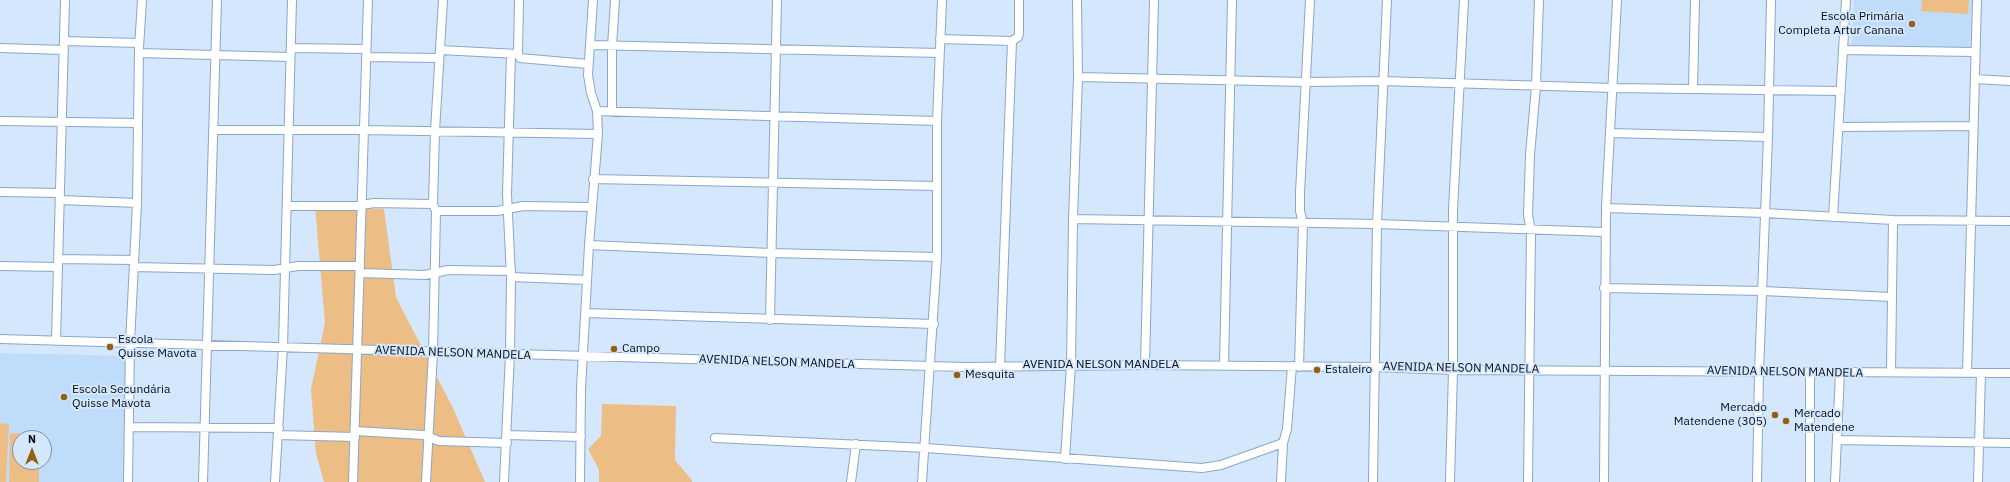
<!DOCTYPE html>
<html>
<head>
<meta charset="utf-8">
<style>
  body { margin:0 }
  #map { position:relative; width:2010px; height:482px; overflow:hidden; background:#d5e7fc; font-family:"IBM Plex Sans",sans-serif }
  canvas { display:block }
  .north { position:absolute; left:12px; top:430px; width:40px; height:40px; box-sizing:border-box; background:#d5e7fc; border:1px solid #8190a1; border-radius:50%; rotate:0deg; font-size:11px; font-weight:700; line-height:16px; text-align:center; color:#040d18 }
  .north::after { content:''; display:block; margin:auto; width:14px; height:18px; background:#936013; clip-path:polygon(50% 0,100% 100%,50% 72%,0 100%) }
</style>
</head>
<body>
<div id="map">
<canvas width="2010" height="482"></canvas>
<div class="north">N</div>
</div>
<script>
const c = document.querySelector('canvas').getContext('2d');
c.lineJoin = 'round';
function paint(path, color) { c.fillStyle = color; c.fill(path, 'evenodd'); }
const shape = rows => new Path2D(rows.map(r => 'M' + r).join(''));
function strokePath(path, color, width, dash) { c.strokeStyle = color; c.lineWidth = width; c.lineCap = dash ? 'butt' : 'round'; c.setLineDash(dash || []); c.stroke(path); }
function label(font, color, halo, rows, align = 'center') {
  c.font = font + ' "IBM Plex Sans",sans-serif'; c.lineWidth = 4; c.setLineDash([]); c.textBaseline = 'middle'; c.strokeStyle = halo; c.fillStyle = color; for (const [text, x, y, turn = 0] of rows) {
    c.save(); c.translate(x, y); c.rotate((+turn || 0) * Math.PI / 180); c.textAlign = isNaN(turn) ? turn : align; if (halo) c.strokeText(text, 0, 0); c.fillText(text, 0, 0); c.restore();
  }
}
paint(shape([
  [1854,0,1972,0,1970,48,1851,48],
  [0,353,129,356,125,482,0,482],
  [20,438,44,438,44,462,20,462]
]), '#bfdcfb');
paint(shape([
  [1922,0,1969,0,1968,14,1921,11],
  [315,206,384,209,396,297,453,408,485,482,324,482,316,454,311,389,325,323],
  [602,404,676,406,675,460,692,480,692,482,599,482,599,470,588,449,601,436],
  [0,423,9,424,6,482,0,482],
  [10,433,40,434,40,438,20,438,20,462,39,462,39,482,9,482]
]), '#ecbe86');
const minor = shape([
  [940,39,1012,41,1018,37,1019,34,1019,0],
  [64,41,139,43],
  [591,45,939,53],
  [0,48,64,50],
  [291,48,366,49],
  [440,50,518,54,520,58,588,64],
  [1844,50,1975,52],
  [139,53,290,57],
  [518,54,519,0],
  [366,57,439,58],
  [1078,77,1306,82,1382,81,1614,88,1841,91],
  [1975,79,2010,81],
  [1693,89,1695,0],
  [597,111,937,121],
  [612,112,612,46,615,0],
  [0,121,138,123],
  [1839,127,1972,126],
  [213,130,364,130,598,134],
  [1610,133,1768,137],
  [593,179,937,186],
  [0,192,60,193],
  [60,200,137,203],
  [287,206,356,206,374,203,433,204],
  [1606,208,1765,213,1893,220,2010,221],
  [436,211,497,211,523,206,591,207],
  [1833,217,1846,0],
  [1073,219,1377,224,1605,232],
  [589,245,771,253,937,257],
  [58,259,134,260],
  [0,266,58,267],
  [134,267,274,270,298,266,360,266],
  [360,273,425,275,448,270,511,271],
  [511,277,587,280],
  [1604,288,1763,291,1891,297],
  [586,313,934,324],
  [770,320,777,0],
  [0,339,965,367,1145,365,1375,367,1453,370,2010,373],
  [56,341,65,0],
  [1145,365,1154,0],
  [1224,365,1232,0],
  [1000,366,1012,41],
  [1299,367,1303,223,1300,211,1300,193,1310,0],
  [1891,372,1893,220],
  [1810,373,1810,482],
  [1967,373,1977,0],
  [129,427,279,428],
  [355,431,424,435,439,441,507,443],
  [278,435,355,437],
  [507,435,581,437],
  [715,438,926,448,1202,468,1221,465,1283,443,1287,429,1292,366],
  [1837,440,2010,443],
  [1065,459,1071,365,1073,219,1078,77,1077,0],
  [128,482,130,343,137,203,139,48,142,0],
  [203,482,217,0],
  [275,482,283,347,292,0],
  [353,482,368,0],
  [426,482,433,353,436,211,433,204,435,131,443,0],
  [504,482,510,354,511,277,507,194,511,54],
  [580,482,581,389,589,245,598,134,597,111,591,93,588,75,593,0],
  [851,482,856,444],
  [922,482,937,257,937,121,942,0],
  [1281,482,1283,443],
  [1373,482,1377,224,1387,0],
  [1450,482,1453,370,1453,210,1464,0],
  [1528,482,1531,231,1528,215,1530,155,1536,86,1539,0],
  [1604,482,1606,208,1617,0],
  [1757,482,1759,372,1768,137,1771,0],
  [1835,482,1840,373],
  [1978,482,1981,373]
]);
strokePath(minor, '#8aa7c7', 10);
strokePath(minor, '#fff', 8);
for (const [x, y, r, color] of [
  [1912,24,4,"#936013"],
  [110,347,4,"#936013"],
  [614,349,4,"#936013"],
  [1317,370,4,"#936013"],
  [957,375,4,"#936013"],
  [64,397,4,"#936013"],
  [1775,415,4,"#936013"],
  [1786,421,4,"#936013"]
]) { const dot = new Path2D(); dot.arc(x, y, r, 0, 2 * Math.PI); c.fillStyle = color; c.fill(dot); strokePath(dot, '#d5e7fc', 1.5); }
label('12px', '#040d18', '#d5e7fc', [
  ["Escola Primária",1904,17,"right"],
  ["Completa Artur Canana",1904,31,"right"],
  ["Escola",118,340],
  ["Quisse Mavota",118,354],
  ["Campo",622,349],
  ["Estaleiro",1325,370],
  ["Mesquita",965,375],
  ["Escola Secundária",72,390],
  ["Quisse Mavota",72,404],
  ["Mercado",1767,408,"right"],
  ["Matendene (305)",1767,422,"right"],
  ["Mercado",1794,414],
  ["Matendene",1794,428]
], 'left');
label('12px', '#040d18', '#d5e7fc', [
  ["AVENIDA NELSON MANDELA",453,353,2],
  ["AVENIDA NELSON MANDELA",777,362,2],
  ["AVENIDA NELSON MANDELA",1101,365],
  ["AVENIDA NELSON MANDELA",1461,368,1],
  ["AVENIDA NELSON MANDELA",1785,372,1]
]);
</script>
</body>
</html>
